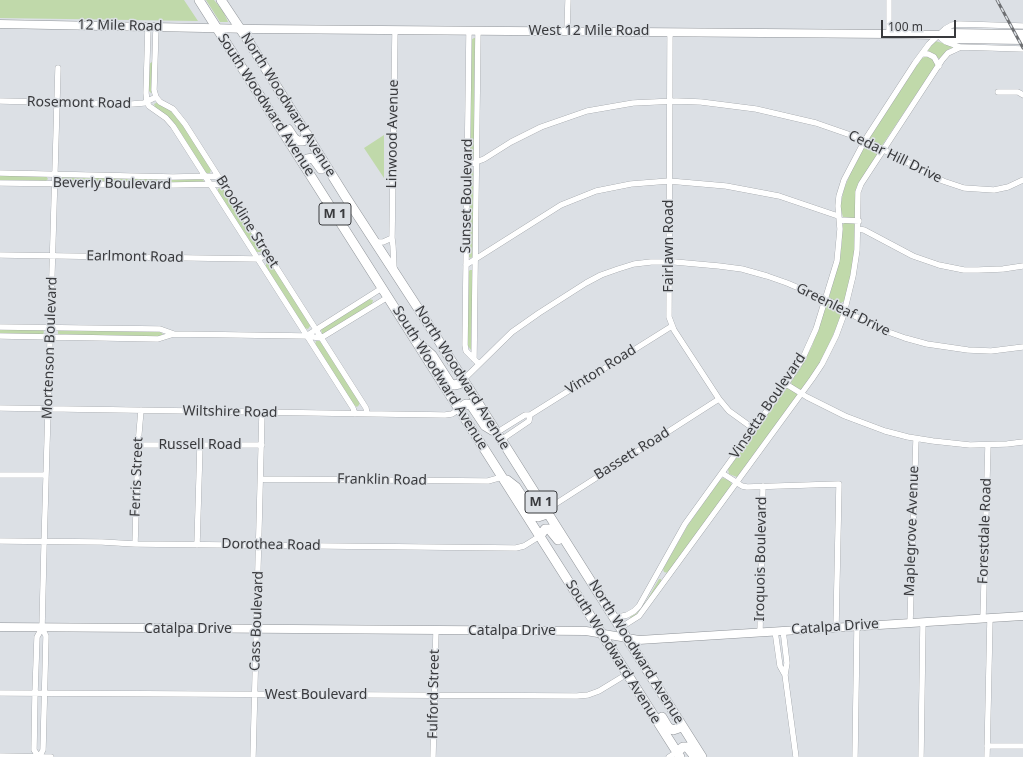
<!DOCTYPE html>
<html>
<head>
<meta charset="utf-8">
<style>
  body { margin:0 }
  #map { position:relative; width:1023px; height:757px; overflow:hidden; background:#dce0e5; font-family:"Noto Sans",sans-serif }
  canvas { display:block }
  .scale { position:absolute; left:881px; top:20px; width:75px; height:18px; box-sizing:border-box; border:2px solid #393a3d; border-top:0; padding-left:5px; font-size:12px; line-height:14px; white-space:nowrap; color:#393a3d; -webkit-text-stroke:3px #dce0e5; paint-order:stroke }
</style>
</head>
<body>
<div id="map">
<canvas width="1023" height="757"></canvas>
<div class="scale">100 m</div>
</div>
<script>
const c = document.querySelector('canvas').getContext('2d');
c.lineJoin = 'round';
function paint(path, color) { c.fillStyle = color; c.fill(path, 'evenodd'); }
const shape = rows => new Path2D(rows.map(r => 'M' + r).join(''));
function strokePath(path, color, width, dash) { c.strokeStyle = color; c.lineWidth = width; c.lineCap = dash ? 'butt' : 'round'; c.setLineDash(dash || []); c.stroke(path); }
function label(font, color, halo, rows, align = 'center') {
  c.font = font + ' "Noto Sans",sans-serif'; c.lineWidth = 3; c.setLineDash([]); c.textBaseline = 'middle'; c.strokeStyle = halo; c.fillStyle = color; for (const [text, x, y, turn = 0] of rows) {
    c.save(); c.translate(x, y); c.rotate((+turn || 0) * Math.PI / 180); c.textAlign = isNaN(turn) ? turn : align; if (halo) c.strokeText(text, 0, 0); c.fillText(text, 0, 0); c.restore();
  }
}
paint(shape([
  [0,0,184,0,198,21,0,18],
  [206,0,214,0,223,11,228,22,220,22],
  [474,38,475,38,474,158,473,159,470,156,471,40],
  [935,41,954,46,954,47,949,49,939,59,935,55,927,51],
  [926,56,932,58,935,62,935,66,881,147,870,140,870,137,921,59],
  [152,62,153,91,151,93,149,91,149,64],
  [158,102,168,108,178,117,211,169,210,173,206,173,178,129,155,107,154,104],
  [384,135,384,178,364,148],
  [866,144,869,144,877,150,878,153,857,187,856,217,854,219,843,217,840,207,844,189,851,172],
  [471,171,474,171,474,255,471,258,469,257,470,173],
  [0,175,46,176,48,179,46,181,0,180],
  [60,177,202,179,204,181,204,183,60,181,59,179],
  [221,187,224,189,261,247,262,250,260,252,256,252,218,192,218,189],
  [846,222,855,223,857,226,853,264,846,300,841,303,830,299,829,297,838,265,842,243,842,225],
  [266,262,269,262,271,263,310,324,310,326,308,329,305,328,266,267],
  [470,270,473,270,471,350,468,346,468,272],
  [369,299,373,300,372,304,323,334,322,334,321,329],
  [828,303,840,308,842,314,825,354,815,370,802,389,799,389,792,385,791,382,801,367,812,346,826,305],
  [0,328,43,330,44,332,43,334,0,334],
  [58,330,160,332,163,334,161,337,60,335,58,334],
  [316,341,320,341,360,402,359,405,357,407,354,405,315,345],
  [787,388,797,393,797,396,737,477,729,474,728,469],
  [723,478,730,481,732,485,668,573,664,572,663,569,688,525,720,480],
  [659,579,661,579,661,582,637,616,631,619,630,617,637,613,647,600]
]), '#c0d9aa');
const street = shape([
  [148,27,146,93,147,102,149,106,166,118,173,126,353,408,355,414],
  [156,27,154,90,156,97,160,102,173,109,185,124,366,408,367,414],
  [469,30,465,345,466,351,479,364],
  [567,31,568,0],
  [670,32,669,317,674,330,719,399,729,411,754,429],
  [889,34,889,0],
  [941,38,946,42,960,47],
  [922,54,928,54,934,57,939,66],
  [998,92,1018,92,1023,95],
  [0,101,132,104,144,103,156,97],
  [468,165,484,159,511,142,541,127,587,111,633,103,676,101,701,102,756,109,816,123,865,140,943,181,964,188,994,190,1008,187,1023,180],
  [0,173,173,177,218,176],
  [0,183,173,185,223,184],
  [840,220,859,221],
  [858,229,864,230,913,256,939,265,964,270,978,270,1003,269,1023,266],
  [376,242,383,242,392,238],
  [0,255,258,259,268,254],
  [466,265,561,205,596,191,631,184,669,181,726,186,779,196,838,216],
  [394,269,393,246,392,238,395,30],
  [0,327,160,329,174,334],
  [0,336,158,339,174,334,306,336,321,338,388,297],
  [306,336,382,288],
  [474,359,478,30],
  [463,380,512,332,539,313,586,283,601,275,618,269,634,264,651,262,675,262,719,266,742,269,767,276,787,283,841,306,851,314,880,329,905,338,927,344,968,350,991,351,1023,347],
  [786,384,807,397,845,416,885,431,908,437,933,441,970,445,1007,444,1023,442],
  [0,408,445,415,452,414,459,409],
  [496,433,525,415,530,415,672,326],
  [501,440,529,421,530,415],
  [138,445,262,445],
  [722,473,742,486,747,487,839,484,836,627],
  [0,475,46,475],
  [261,479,488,481,502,477],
  [546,510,719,399],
  [0,541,102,542,135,544,516,548,524,546,540,536],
  [135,544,138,445,141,410],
  [197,545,200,445],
  [614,618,627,615,634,611,639,606,685,524,786,384,802,360,816,329,837,261,840,229,838,206,839,196,844,180,865,140,915,63,929,44,945,29,952,25,959,24,1023,26],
  [983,618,988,445],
  [910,623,916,439],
  [620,628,639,616,812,379,822,364,836,336,843,317,853,276,857,250,858,192,861,184,942,60,948,53,961,47,1023,49],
  [783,630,787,663,785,675,796,757],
  [775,631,780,666,785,675],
  [760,632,763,486],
  [0,693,577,696,588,695,599,691,627,674],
  [987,746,1023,746],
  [0,756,51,757],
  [39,757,43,750,46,636,42,628,44,546,58,68],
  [39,757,34,750,35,693,37,637,42,628],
  [253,757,262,413],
  [433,757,436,630],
  [669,757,677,752],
  [855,757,857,626],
  [921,757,923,622],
  [987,757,990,618]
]);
const secondary = shape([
  [0,24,255,29,889,34,938,35,951,39,1023,40],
  [941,35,948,33,1023,34],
  [0,627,586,631,639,640,1023,616]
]);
const primary = shape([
  [199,0,680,757],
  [221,0,249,42,345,196,425,319,702,757],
  [288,129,294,138,298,141,303,141,307,134],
  [304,165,307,159,313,158,321,169],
  [423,347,432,355,450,383,454,385,459,384,463,380],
  [459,409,466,404,471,405,485,426,495,432],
  [507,480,516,487,535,516,538,517,544,515,546,510],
  [540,536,545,529,549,529,558,540],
  [662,717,668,727,673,730,679,728,680,723],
  [677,752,683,747,687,747,695,757]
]);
strokePath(street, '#8f9398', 6);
strokePath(secondary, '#8f9398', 9);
strokePath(primary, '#8f9398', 10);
strokePath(street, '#fff', 5.5);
strokePath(secondary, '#fff', 8);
strokePath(primary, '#fff', 9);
const rail = shape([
  [997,0,1023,48]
]);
strokePath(rail, '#6e7073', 3);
strokePath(rail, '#dce0e5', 1.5, [4.5]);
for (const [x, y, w] of [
  [335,214,32],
  [541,502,32]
]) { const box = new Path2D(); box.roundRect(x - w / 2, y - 11, w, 22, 3); c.fillStyle = '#dce0e5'; c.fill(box); strokePath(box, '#393a3d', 1); }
label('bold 13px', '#393a3d', null, [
  ["M 1",335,214],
  ["M 1",541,502]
]);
label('14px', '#393a3d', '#dce0e5', [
  ["12 Mile Road",120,26,1],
  ["West 12 Mile Road",589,31],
  ["Rosemont Road",79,103,1],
  ["South Woodward Avenue",266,105,57],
  ["North Woodward Avenue",288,105,58],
  ["Linwood Avenue",393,134,-89],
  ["Cedar Hill Drive",895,157,26],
  ["Beverly Boulevard",112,184,1],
  ["Sunset Boulevard",467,196,-89],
  ["Brookline Street",247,222,58],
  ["Fairlawn Road",669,246,-90],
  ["Earlmont Road",135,257,1],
  ["Greenleaf Drive",843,310,26],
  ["Mortenson Boulevard",50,348,-88],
  ["Vinton Road",601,370,-32],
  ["South Woodward Avenue",440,378,58],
  ["North Woodward Avenue",462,378,58],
  ["Vinsetta Boulevard",768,406,-56],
  ["Wiltshire Road",230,412,1],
  ["Russell Road",200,445],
  ["Bassett Road",632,454,-32],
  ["Ferris Street",137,477,-88],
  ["Franklin Road",382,480,1],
  ["Maplegrove Avenue",912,531,-88],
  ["Forestdale Road",985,531,-88],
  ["Dorothea Road",271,545,1],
  ["Iroquois Boulevard",761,559,-89],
  ["Cass Boulevard",257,621,-88],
  ["Catalpa Drive",835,627,-4],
  ["Catalpa Drive",188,629],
  ["Catalpa Drive",512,631],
  ["South Woodward Avenue",613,652,58],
  ["North Woodward Avenue",636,652,58],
  ["Fulford Street",434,694,-89],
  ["West Boulevard",316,695]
]);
</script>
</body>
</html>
